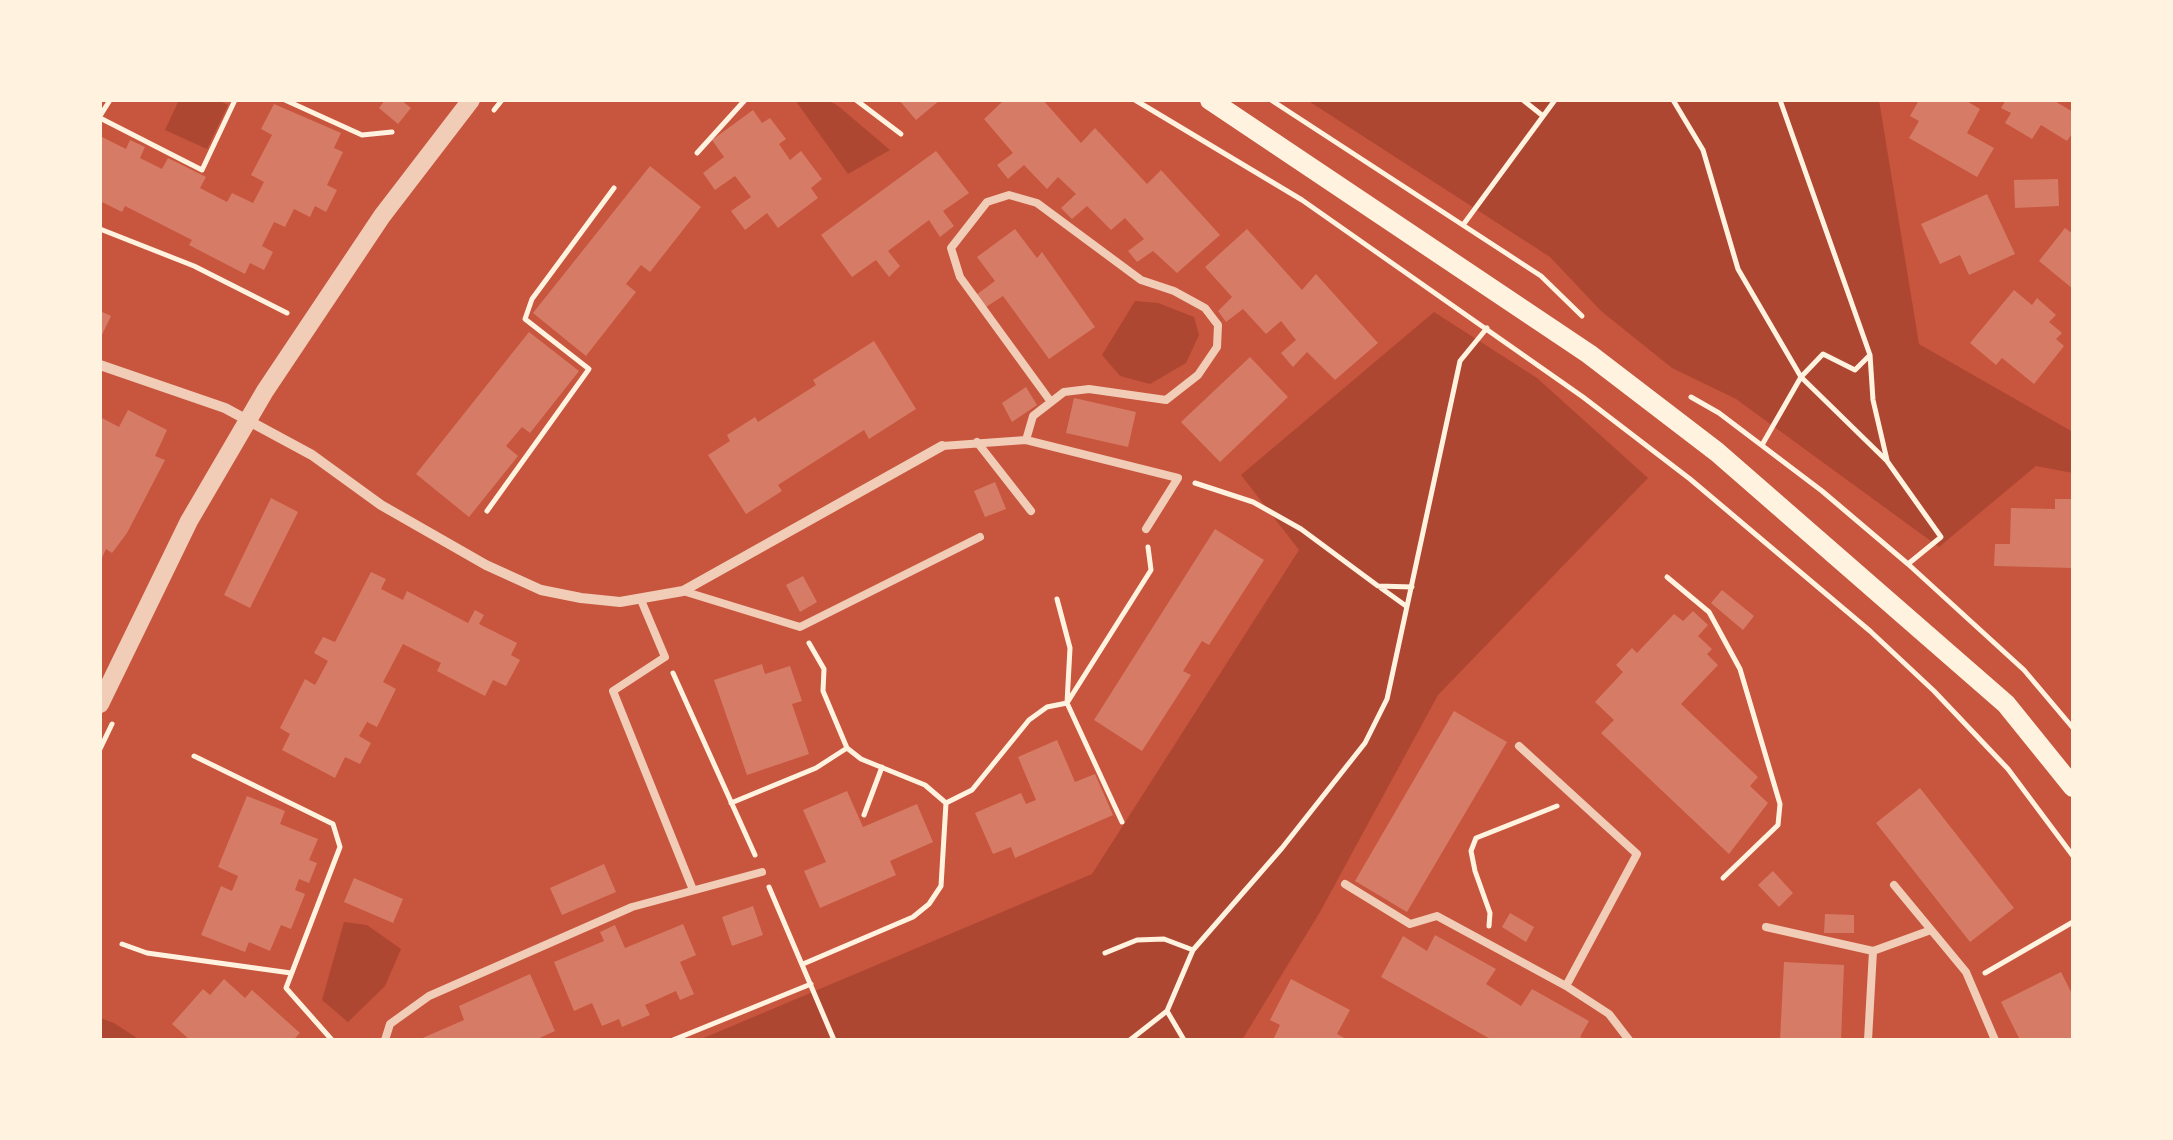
<!DOCTYPE html>
<html>
<head>
<meta charset="utf-8">
<style>
  body { margin:0 }
  #map { position:relative; width:2173px; height:1140px; overflow:hidden; background:#c8553d; font-family:Jost,sans-serif }
  canvas { display:block }
  .frame { position:absolute; inset:0; border:102px solid #fff3e0; pointer-events:none }
</style>
</head>
<body>
<div id="map">
<canvas width="2173" height="1140"></canvas>
<div class="frame"></div>
</div>
<script>
const c = document.querySelector('canvas').getContext('2d');
c.lineJoin = 'round';
function paint(path, color) { c.fillStyle = color; c.fill(path, 'evenodd'); }
const shape = rows => new Path2D(rows.map(r => 'M' + r).join(''));
function strokePath(path, color, width, dash) { c.strokeStyle = color; c.lineWidth = width; c.lineCap = dash ? 'butt' : 'round'; c.setLineDash(dash || []); c.stroke(path); }
paint(shape([
  [179,100,218,100,228,105,207,149,165,130],
  [795,100,827,100,837,105,890,150,848,174],
  [1307,100,1879,100,1919,344,2073,432,2073,473,2036,466,1939,547,1736,399,1672,368,1601,311,1550,257],
  [1135,301,1158,303,1194,317,1199,335,1186,363,1150,384,1120,376,1102,355],
  [1434,312,1537,378,1648,478,1438,695,1320,912,1242,1040,699,1040,1092,874,1299,550,1241,475],
  [344,922,367,925,401,949,385,986,348,1022,322,1000],
  [100,1018,114,1023,140,1040,100,1040]
]), '#ae4732');
paint(shape([
  [385,100,401,100,411,108,398,124,379,108],
  [899,100,940,100,916,120],
  [1004,100,1043,100,1081,143,1095,128,1147,184,1161,170,1220,235,1177,273,1153,251,1137,262,1128,251,1144,239,1125,218,1111,230,1087,206,1072,219,1061,208,1076,194,1058,177,1047,189,1024,165,1008,179,997,165,1013,153,984,119],
  [1919,100,1965,100,1980,109,1967,133,1994,148,1977,177,1909,138,1919,121,1910,116],
  [2006,100,2053,100,2073,112,2073,132,2067,141,2041,125,2032,139,2005,123,2011,113,2001,108],
  [274,104,341,133,334,148,343,152,327,185,337,190,326,212,315,206,310,217,294,209,285,227,274,222,262,246,273,252,264,270,250,263,245,274,189,245,192,240,125,206,122,212,100,201,100,136,126,149,130,140,145,147,140,158,162,169,168,158,206,177,200,188,227,202,232,193,253,203,264,182,251,175,272,135,261,129],
  [753,110,762,123,770,118,786,139,779,144,790,160,801,151,822,179,811,188,818,198,778,228,767,213,745,230,731,211,751,197,735,176,715,190,703,173,724,157,712,140],
  [936,151,969,193,943,211,954,226,940,237,929,220,888,251,900,266,889,277,876,260,852,277,821,235],
  [650,166,701,207,650,272,641,265,626,284,636,292,586,356,533,313],
  [2058,179,2059,206,2015,208,2014,180],
  [1987,194,2015,254,1969,275,1960,255,1940,264,1921,224],
  [2065,228,2073,234,2073,289,2039,261],
  [1015,229,1037,258,1042,252,1095,327,1049,359,1003,296,986,307,976,295,995,281,977,257],
  [1247,229,1302,290,1316,274,1378,343,1335,380,1307,352,1293,367,1281,353,1296,340,1281,321,1266,334,1243,309,1226,322,1218,311,1232,297,1205,267],
  [2014,290,2032,305,2037,298,2056,315,2049,322,2062,333,2056,339,2064,346,2034,384,2002,358,1996,365,1970,343],
  [100,311,111,316,100,339],
  [529,332,579,371,530,433,522,427,506,446,518,456,469,517,416,474],
  [874,341,916,409,869,439,864,430,778,485,782,491,746,514,708,455,730,441,727,435,755,417,758,422,816,385,813,380],
  [1250,357,1288,397,1220,462,1181,422],
  [1026,387,1037,405,1012,422,1002,403],
  [1074,398,1136,412,1128,447,1066,433],
  [128,410,167,430,155,456,165,460,127,533,112,553,106,549,100,562,100,417,119,427],
  [995,482,1006,509,985,517,974,491],
  [271,498,298,512,250,608,224,595],
  [2055,499,2073,499,2073,568,1994,566,1995,544,2010,544,2011,508,2055,509],
  [1215,529,1264,560,1209,645,1202,641,1183,671,1191,675,1142,751,1094,720],
  [371,572,386,579,381,589,403,600,407,591,468,623,475,610,484,615,479,624,517,643,511,655,520,660,506,686,493,680,485,696,437,671,441,663,403,644,383,682,396,689,377,727,367,722,359,736,371,743,360,764,345,757,335,778,282,750,290,734,280,728,305,679,315,685,328,661,314,653,323,637,335,642],
  [803,576,817,602,800,612,786,585],
  [1722,590,1754,616,1743,630,1711,603],
  [1693,611,1708,625,1698,636,1712,649,1707,654,1718,665,1681,704,1758,777,1750,786,1768,803,1729,854,1601,733,1614,720,1595,702,1623,672,1616,665,1632,648,1637,653,1674,614,1683,621],
  [762,664,765,674,790,666,802,701,792,704,809,754,747,775,714,680],
  [1454,711,1507,742,1407,912,1355,881],
  [1057,740,1075,782,1095,774,1113,815,1015,858,1011,847,993,854,975,813,1021,793,1026,804,1036,800,1018,757],
  [1920,788,2014,908,1970,942,1876,823],
  [847,791,863,827,917,804,933,842,890,861,896,875,820,908,804,871,826,862,803,810],
  [247,796,285,811,280,824,318,839,309,860,317,863,309,883,299,879,295,890,305,894,291,929,281,925,270,951,249,942,245,952,201,935,221,886,232,891,238,876,218,867],
  [604,864,616,892,562,915,550,888],
  [1773,871,1793,893,1779,907,1758,885],
  [354,878,403,899,393,923,344,902],
  [753,906,763,935,732,946,722,917],
  [1510,913,1534,927,1526,942,1502,927],
  [1825,914,1854,915,1854,933,1824,933],
  [683,924,696,955,680,962,694,994,680,1000,676,991,645,1005,650,1015,622,1027,619,1019,602,1026,592,1003,574,1011,554,962,604,941,600,932,615,925,625,948],
  [1435,935,1496,969,1486,984,1521,1006,1532,989,1589,1021,1580,1037,1587,1040,1492,1040,1381,977,1403,936,1427,951],
  [1784,962,1844,965,1841,1040,1780,1040],
  [2061,972,2073,996,2073,1040,2020,1040,2001,1002],
  [530,974,555,1031,535,1040,418,1040,464,1020,459,1006],
  [224,979,245,998,252,990,300,1033,293,1040,190,1040,172,1024,203,989,210,995],
  [1291,979,1350,1010,1337,1034,1348,1040,1273,1040,1280,1025,1270,1020]
]), '#d67c66');
strokePath(shape([
  [285,100,362,135,392,132],
  [856,100,901,134],
  [1135,100,1302,200,1583,397,1690,479,1870,631,1934,691,2008,769,2073,856],
  [1271,100,1541,276,1582,316],
  [1523,100,1543,116],
  [1673,100,1703,150,1738,269,1801,377,1887,461,1941,537,1908,564],
  [1780,100,1870,355,1873,400,1887,460],
  [494,110,502,100],
  [100,116,110,100],
  [100,118,202,170,235,100],
  [697,153,745,100],
  [1463,225,1555,100],
  [100,229,194,266,287,313],
  [1691,397,1719,413,1822,491,1908,564,2024,670,2073,728],
  [1762,445,1801,377,1823,354,1855,370,1870,355],
  [1195,483,1253,502,1301,529,1378,586,1412,587],
  [487,511,589,369,525,319,532,299,614,188],
  [1667,577,1709,612,1740,669,1780,804,1778,825,1723,878],
  [1381,588,1406,606],
  [1057,599,1070,648,1067,703,1122,822],
  [673,673,755,855],
  [100,749,112,724],
  [194,756,333,824,340,847,286,988,332,1040],
  [731,803,816,768,847,748],
  [946,803,972,790,1029,720,1047,707,1067,703,1151,570,1148,547],
  [864,815,882,767],
  [769,887,834,1040],
  [1489,926,1490,913,1475,871,1471,851,1476,838,1557,806],
  [122,944,147,953,291,973],
  [1105,953,1137,940,1164,939,1193,950],
  [803,964,913,917,929,904,941,886,946,803,925,785,861,759,847,748,823,691,824,669,809,643],
  [1985,973,2073,922],
  [1167,1011,1184,1040],
  [673,1040,811,984],
  [1130,1040,1167,1011,1193,950,1282,848,1365,743,1387,699,1460,361,1487,328]
]), '#fff3e0', 5);
strokePath(shape([
  [1026,440,1033,416,1064,392,1089,389,1166,400,1198,375,1217,347,1218,325,1205,308,1174,291,1141,280,1037,203,1009,195,987,202,951,248,960,277,1051,402],
  [977,442,1031,511],
  [942,446,1026,440,1178,478,1146,529],
  [683,591,800,627,980,537],
  [641,600,665,657,613,691,693,890],
  [1519,746,1637,854,1566,986],
  [1345,884,1410,924,1437,916,1566,986,1609,1014,1629,1040],
  [1894,885,1966,972,1995,1040],
  [1766,927,1873,951,1931,930],
  [385,1040,390,1024,429,996,632,907,762,872],
  [1868,1040,1873,951]
]), '#f1ccb7', 8);
strokePath(shape([
  [100,365,225,408,312,455,381,505,486,565,541,590,581,598,620,602,683,591,942,446]
]), '#f1ccb7', 10);
strokePath(shape([
  [100,704,189,521,265,391,382,216,471,100]
]), '#f1ccb7', 18);
strokePath(shape([
  [1210,100,1589,354,1717,452,2006,704,2073,787]
]), '#fff3e0', 20);
</script>
</body>
</html>
